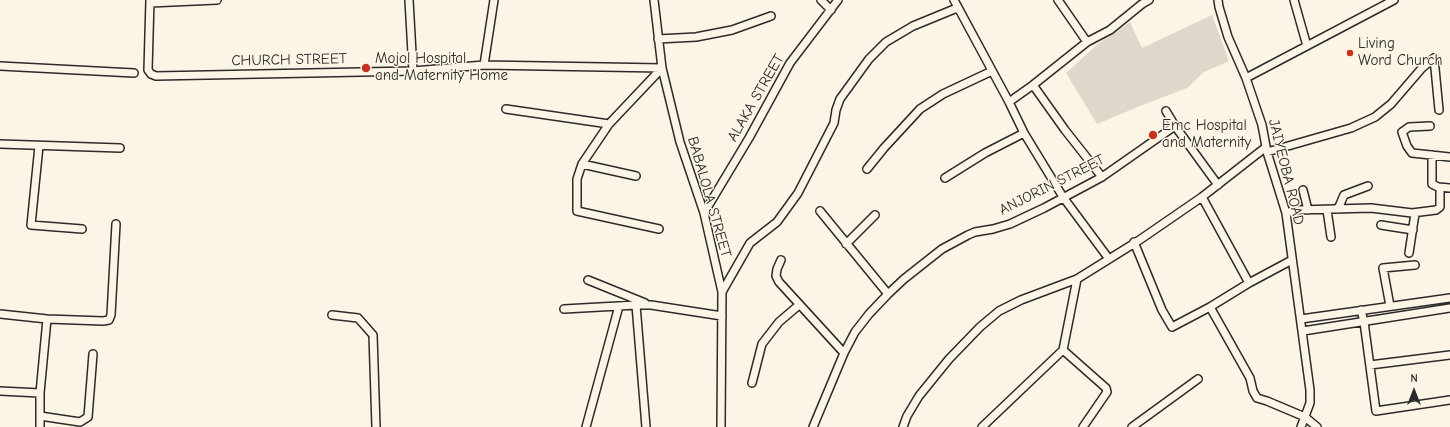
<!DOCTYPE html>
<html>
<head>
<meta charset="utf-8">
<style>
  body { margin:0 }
  #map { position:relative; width:1450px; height:427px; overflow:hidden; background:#fcf5e5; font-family:"Comic Neue",sans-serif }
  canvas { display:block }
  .north { position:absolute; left:1394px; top:371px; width:40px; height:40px; -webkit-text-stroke:3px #fcf5e5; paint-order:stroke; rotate:0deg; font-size:11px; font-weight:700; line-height:16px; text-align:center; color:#2b2b2b }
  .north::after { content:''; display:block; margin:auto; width:14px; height:18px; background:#2b2b2b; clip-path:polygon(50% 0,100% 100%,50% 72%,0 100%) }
</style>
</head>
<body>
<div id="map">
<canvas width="1450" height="427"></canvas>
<div class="north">N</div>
</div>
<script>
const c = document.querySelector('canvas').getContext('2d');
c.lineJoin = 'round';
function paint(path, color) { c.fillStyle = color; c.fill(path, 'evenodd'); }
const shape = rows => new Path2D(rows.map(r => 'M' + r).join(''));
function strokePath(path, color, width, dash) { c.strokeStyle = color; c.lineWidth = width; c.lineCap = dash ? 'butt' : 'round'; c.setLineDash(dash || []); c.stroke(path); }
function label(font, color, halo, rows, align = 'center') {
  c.font = font + ' "Comic Neue",sans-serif'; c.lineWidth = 3; c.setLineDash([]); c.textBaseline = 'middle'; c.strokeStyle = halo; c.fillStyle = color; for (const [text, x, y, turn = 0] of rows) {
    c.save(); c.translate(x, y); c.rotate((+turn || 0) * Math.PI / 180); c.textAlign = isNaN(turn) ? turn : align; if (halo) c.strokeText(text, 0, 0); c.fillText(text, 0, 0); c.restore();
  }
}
paint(shape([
  [1212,15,1229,61,1204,72,1187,88,1140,106,1097,124,1066,73,1099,43,1130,22,1142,48]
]), '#ded8ca');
const minor = shape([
  [150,0,148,70,151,74,156,76,413,71,484,65,662,68],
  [409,0,413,71],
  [654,0,662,68,680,142,704,213,722,292,721,427],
  [821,0,831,10],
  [954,0,1009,102,1024,133,1063,197,1109,259],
  [1058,0,1087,42],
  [1218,0,1219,7,1228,37,1246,78,1262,125,1267,152,1286,213,1310,390,1310,403,1301,427],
  [1294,0,1307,46],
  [150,3,217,0],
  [658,39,696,37,732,30,771,16],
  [484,65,494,0],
  [0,66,134,73],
  [1246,78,1394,0],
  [1033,85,1065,130,1102,177],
  [1009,102,1033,85,1087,42,1110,30,1142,4,1149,0],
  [506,109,609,124],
  [1166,111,1175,126,1218,185],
  [1430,126,1409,127,1402,132,1407,146,1412,153,1450,157],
  [0,144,120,148],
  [39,146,31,225,82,229],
  [1267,152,1351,128,1375,117,1391,104,1422,68,1434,58,1439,110],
  [1432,155,1432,184,1438,187,1450,188],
  [582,164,636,176],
  [867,169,884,148,920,109,943,94,992,71],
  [945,178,985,153,1024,133],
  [1303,190,1308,210],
  [1202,197,1249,283],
  [1338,209,1344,195,1368,186],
  [1327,210,1331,237],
  [820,211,888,294],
  [704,213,749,138,790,63,838,0],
  [1286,213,1297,210,1371,208,1412,213,1415,215,1414,220,1409,253],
  [1412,213,1436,210,1440,207,1440,188],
  [1381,225,1413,230],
  [659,229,577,211,577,179,582,164,609,124,662,68],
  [1134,242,1162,310,1172,327,1210,307,1249,283,1292,260],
  [846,244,875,215],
  [781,260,777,269,776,276,779,282,844,353],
  [588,280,645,303],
  [722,292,750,243,777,222,798,193,834,123,836,110,840,99,869,59,886,42,913,26,957,8],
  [636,305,646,427],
  [1390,306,1383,268,1415,265],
  [1210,307,1250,378,1253,391,1257,398,1267,401,1305,417,1317,427],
  [564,309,636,305,651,305,722,316],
  [1361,310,1364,322,1376,411,1450,400],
  [0,314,47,319,103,321,109,320,111,315,116,224],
  [332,315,358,318,373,335,376,427],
  [1301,319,1450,298],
  [1303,331,1450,308],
  [1063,350,1106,388,1107,392,1083,427],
  [1370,365,1450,355],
  [752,383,762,344,779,322,799,305],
  [0,391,40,393],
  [40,416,80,422,88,417,93,354],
  [40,427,40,393,47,319],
  [586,427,619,306],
  [813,427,844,353,855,332,869,314,888,294,904,279,942,249,968,235,975,232,993,229,1010,224,1044,208,1102,177,1175,126],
  [903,427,907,416,919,396,949,359,980,327,999,311,1021,300,1077,279,1138,241,1202,197,1266,147],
  [982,427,1063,350,1077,279],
  [1132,427,1198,379]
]);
strokePath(minor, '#2b2b2b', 10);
strokePath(minor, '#fcf5e5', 7);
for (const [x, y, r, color] of [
  [1350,53,4,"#c8321e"],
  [366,68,5,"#c8321e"],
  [1153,135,5,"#c8321e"]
]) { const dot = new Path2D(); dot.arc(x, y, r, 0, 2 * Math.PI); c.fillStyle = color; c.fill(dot); strokePath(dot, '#fcf5e5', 1.5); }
label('15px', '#2b2b2b', '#fcf5e5', [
  ["Living",1358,44],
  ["Word Church",1358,61],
  ["Mojol Hospital",375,59],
  ["and Maternity Home",375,76],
  ["Emc Hospital",1162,126],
  ["and Maternity",1162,143]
], 'left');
label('15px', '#2b2b2b', '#fcf5e5', [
  ["CHURCH STREET",289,60,-1],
  ["ALAKA STREET",756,98,-60],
  ["JAIYEOBA ROAD",1286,172,76],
  ["ANJORIN STREET",1052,185,-27],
  ["BABALOLA STREET",709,197,74]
]);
</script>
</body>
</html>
